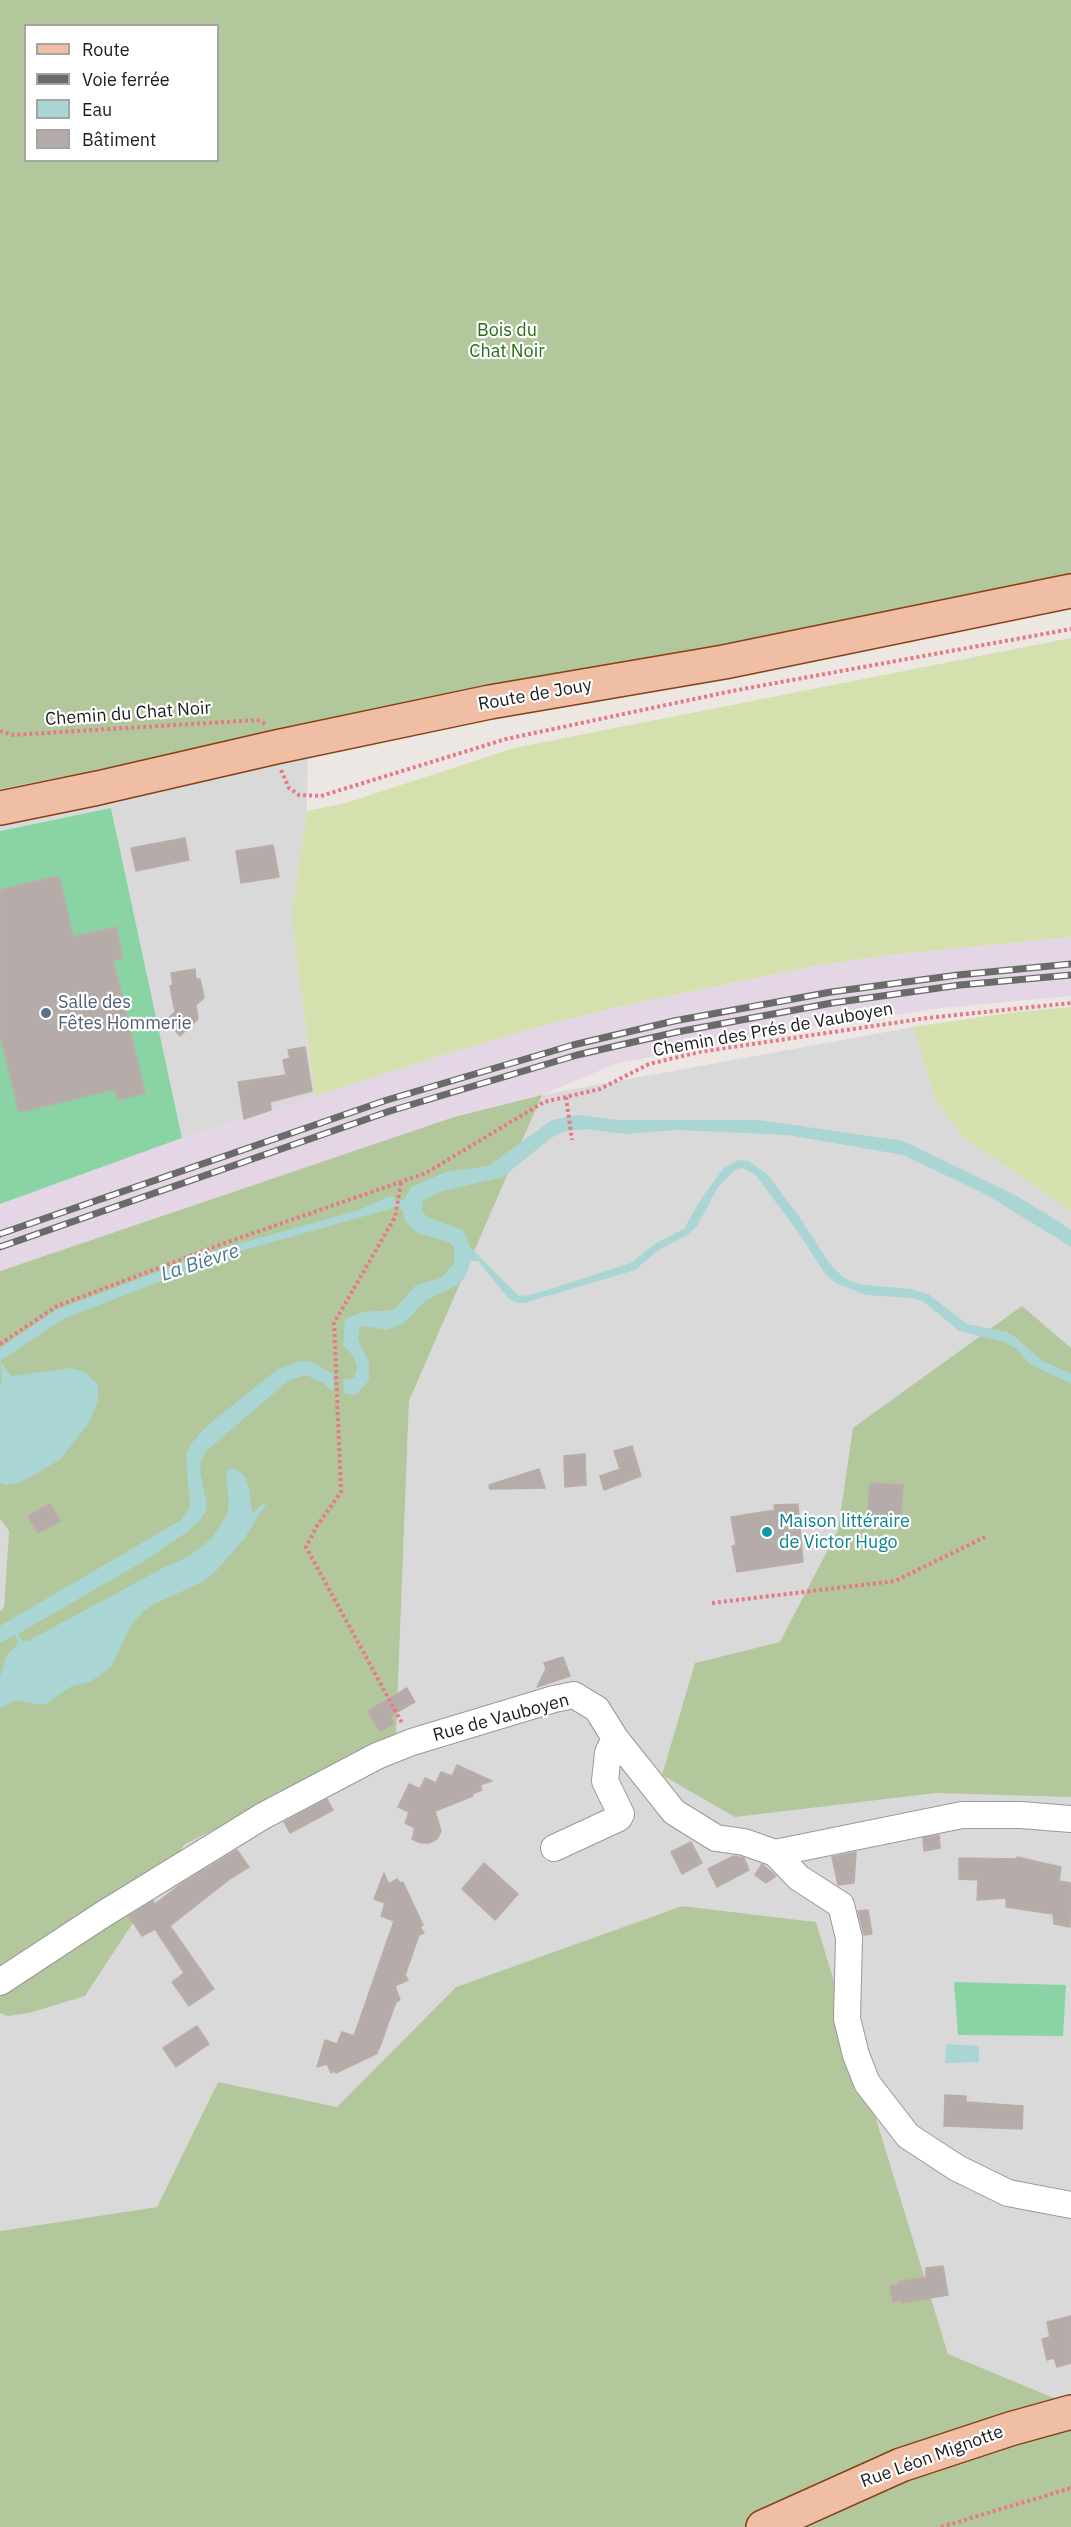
<!DOCTYPE html>
<html>
<head>
<meta charset="utf-8">
<style>
  body { margin:0 }
  #map { position:relative; width:1071px; height:2527px; overflow:hidden; background:#ece7e3; font-family:"IBM Plex Sans",sans-serif }
  canvas { display:block }
  .legend { position:absolute; left:24px; top:24px; width:195px; height:138px; box-sizing:border-box; background:#fff; border:2px solid #a4a4a4; margin:0; padding:8px 10px; list-style:none; font-size:18px; color:#1c1c1c }
  .legend li { display:flex; align-items:center; gap:12px; height:30px }
  .legend b { width:30px; border:2px solid #a4a4a4 }
</style>
</head>
<body>
<div id="map">
<canvas width="1071" height="2527"></canvas>
<ul class="legend">
<li><b style="height:8px;background:#f0bda5"></b>Route</li>
<li><b style="height:8px;background:#6a6a6a"></b>Voie ferrée</li>
<li><b style="height:16px;background:#a9d5d4"></b>Eau</li>
<li><b style="height:16px;background:#b5aca9"></b>Bâtiment</li>
</ul>
</div>
<script>
const c = document.querySelector('canvas').getContext('2d');
c.lineJoin = 'round';
function paint(path, color) { c.fillStyle = color; c.fill(path, 'evenodd'); }
const shape = rows => new Path2D(rows.map(r => 'M' + r).join(''));
function strokePath(path, color, width, dash) { c.strokeStyle = color; c.lineWidth = width; c.lineCap = dash ? 'butt' : 'round'; c.setLineDash(dash || []); c.stroke(path); }
function label(font, color, halo, rows, align = 'center') {
  c.font = font + ' "IBM Plex Sans",sans-serif'; c.lineWidth = 4.5; c.setLineDash([]); c.textBaseline = 'middle'; c.strokeStyle = halo; c.fillStyle = color; for (const [text, x, y, turn = 0] of rows) {
    c.save(); c.translate(x, y); c.rotate((+turn || 0) * Math.PI / 180); c.textAlign = isNaN(turn) ? turn : align; if (halo) c.strokeText(text, 0, 0); c.fillText(text, 0, 0); c.restore();
  }
}
paint(shape([
  [308,728,307,811,291,916,315,1096,182,1138,111,808,0,831,0,789],
  [913,1027,935,1098,962,1136,1071,1211,1071,2405,948,2354,816,1922,682,1906,456,1987,337,2108,218,2082,157,2207,0,2231,0,2013,8,2016,85,1996,184,1845,396,1737,409,1401,542,1095],
  [0,1519,9,1531,4,1608,0,1611]
]), '#dad9da');
paint(shape([
  [1071,937,1071,996,942,1008,768,1033,615,1064,542,1095,454,1117,0,1271,0,1204,182,1138,459,1050,556,1022,640,1002,814,966,889,955]
]), '#e4d6e5');
paint(shape([
  [1071,638,1071,937,889,955,814,966,640,1002,556,1022,459,1050,315,1096,291,916,307,811,346,803,514,748],
  [1071,1007,1071,1211,962,1136,935,1098,913,1027,1016,1012]
]), '#d4e1af');
paint(shape([
  [0,0,1071,0,1071,578,0,789],
  [26,26,218,26,218,160,26,160],
  [542,1095,409,1401,396,1737,184,1845,85,1996,29,2013,8,2016,0,2013,0,1611,4,1607,9,1531,0,1519,0,1271,454,1117],
  [1022,1306,1071,1348,1071,1797,936,1793,735,1817,662,1775,695,1663,780,1642,838,1530,853,1428],
  [682,1906,816,1922,948,2354,1071,2405,1071,2527,0,2527,0,2231,157,2207,218,2082,337,2107,456,1987]
]), '#b3c79d');
paint(shape([
  [111,808,182,1138,0,1204,0,831],
  [954,1982,1066,1985,1063,2036,958,2035]
]), '#8ad3a5');
paint(shape([
  [578,1115,618,1120,759,1120,903,1141,1015,1195,1053,1218,1071,1230,1071,1247,987,1195,903,1155,788,1135,678,1130,625,1134,585,1129,562,1132,551,1138,503,1177,439,1192,423,1201,422,1212,429,1218,463,1230,470,1247,518,1295,523,1296,538,1293,631,1263,656,1243,684,1229,701,1199,724,1168,738,1160,748,1161,767,1174,800,1218,830,1264,842,1276,852,1282,866,1285,910,1289,928,1294,967,1324,1007,1332,1015,1337,1043,1361,1071,1374,1071,1384,1030,1364,1016,1349,1004,1342,959,1331,924,1302,912,1298,866,1295,836,1283,826,1275,798,1232,755,1174,742,1168,735,1170,718,1187,697,1226,687,1235,657,1251,635,1270,524,1303,518,1303,509,1299,478,1261,471,1261,465,1277,458,1285,426,1300,404,1323,387,1330,365,1326,360,1327,358,1339,369,1363,369,1380,358,1393,353,1395,344,1393,343,1379,354,1378,357,1367,354,1357,343,1345,345,1319,363,1312,394,1310,416,1285,441,1278,455,1262,454,1247,449,1242,417,1233,405,1221,403,1210,399,1209,411,1187,446,1172,488,1166,552,1120],
  [390,1196,395,1198,390,1209,234,1253,63,1319,0,1361,0,1348,56,1310,213,1251,359,1210],
  [0,1361,11,1376,71,1368,86,1373,98,1385,98,1400,89,1423,61,1459,20,1483,6,1485,0,1483,0,1385,2,1381],
  [300,1361,313,1362,333,1374,334,1392,322,1382,306,1375,289,1380,205,1452,201,1461,200,1472,207,1504,205,1513,199,1521,187,1532,149,1558,18,1634,23,1641,28,1641,165,1567,188,1557,211,1539,227,1515,229,1504,226,1475,228,1470,234,1468,245,1476,249,1490,252,1513,264,1503,266,1504,244,1539,214,1573,202,1582,152,1605,143,1612,131,1625,111,1667,99,1676,91,1681,70,1687,46,1704,41,1705,15,1700,0,1709,0,1677,6,1656,17,1645,18,1641,15,1635,0,1643,0,1626,181,1520,190,1507,186,1456,190,1445,208,1425,278,1369],
  [946,2044,979,2046,979,2062,945,2063]
]), '#a9d5d4');
strokePath(shape([
  [386,1204,409,1203]
]), '#a9d5d4', 6);
const building = shape([
  [185,838,189,860,136,871,131,848,185,838],
  [273,845,279,877,241,883,236,851,273,845],
  [59,876,73,937,116,927,123,958,113,960,145,1093,118,1100,115,1089,19,1112,0,1035,0,890,59,876],
  [195,969,196,979,200,979,204,998,196,1005,198,1019,180,1036,166,1020,175,1012,170,986,173,985,171,973,195,969],
  [305,1047,312,1091,270,1102,271,1110,244,1119,238,1082,286,1075,283,1060,290,1058,288,1050,305,1047],
  [632,1446,641,1476,604,1490,600,1476,620,1469,614,1451,632,1446],
  [585,1454,586,1485,565,1487,564,1456,585,1454],
  [539,1469,545,1488,490,1489,489,1485,539,1469],
  [870,1483,903,1485,900,1526,867,1523,870,1483],
  [50,1504,60,1521,38,1533,28,1516,50,1504],
  [798,1504,803,1562,737,1572,732,1546,736,1545,731,1517,775,1510,774,1505,798,1504],
  [563,1657,570,1676,537,1687,546,1669,544,1663,563,1657],
  [407,1688,415,1702,390,1716,394,1723,380,1731,368,1711,407,1688],
  [457,1765,492,1781,480,1785,482,1790,472,1794,473,1796,435,1811,441,1831,437,1839,429,1843,421,1843,412,1839,415,1828,405,1823,409,1812,398,1807,409,1784,420,1789,425,1778,436,1783,441,1772,452,1776,457,1765],
  [327,1799,333,1810,290,1833,284,1822,327,1799],
  [939,1835,940,1848,924,1851,923,1838,939,1835],
  [691,1842,702,1863,682,1874,671,1852,691,1842],
  [237,1850,249,1867,231,1878,170,1926,214,1989,189,2006,172,1982,184,1973,155,1929,142,1936,129,1916,153,1901,155,1904,181,1884,237,1850],
  [856,1852,854,1883,838,1885,832,1857,856,1852],
  [734,1856,744,1858,749,1870,717,1887,708,1869,734,1856],
  [1017,1857,1061,1867,1059,1881,1071,1883,1070,1927,1054,1924,1053,1914,1006,1907,1006,1898,977,1900,978,1880,959,1879,959,1858,1017,1859,1017,1857],
  [484,1863,518,1894,495,1920,462,1889,484,1863],
  [762,1864,776,1876,766,1883,755,1875,762,1864],
  [384,1873,389,1884,397,1879,400,1883,403,1882,423,1925,420,1927,424,1933,419,1935,405,1975,408,1980,395,1986,400,2000,396,2002,379,2049,377,2050,378,2053,336,2073,334,2071,331,2073,327,2064,317,2067,325,2040,337,2044,342,2032,354,2036,394,1921,381,1916,385,1903,374,1899,384,1873],
  [868,1910,872,1934,864,1935,858,1911,868,1910],
  [197,2026,209,2044,176,2067,163,2048,197,2026],
  [945,2095,966,2096,966,2102,1023,2106,1022,2129,944,2126,945,2095],
  [943,2266,948,2295,902,2303,902,2300,893,2302,890,2286,899,2285,898,2282,926,2277,926,2268,943,2266],
  [1071,2316,1071,2363,1057,2367,1054,2358,1047,2360,1042,2339,1050,2337,1047,2322,1071,2316]
]);
paint(building, '#b5aca9');
strokePath(building, '#bcaca8', 1.5);
const minor = shape([
  [554,1848,619,1818,621,1814,605,1781,608,1753,615,1738],
  [775,1853,799,1878,841,1905,849,1938,847,2019,856,2055,867,2083,908,2136,957,2168,1008,2193,1071,2205],
  [0,1982,102,1915,263,1816,377,1756,412,1742,554,1699,574,1695,597,1709,615,1738,674,1812,716,1838,744,1842,775,1853,962,1815,1021,1815,1071,1819]
]);
const major = shape([
  [0,808,98,788,276,747,490,702,724,662,1071,591],
  [763,2527,901,2465,1010,2429,1071,2412]
]);
strokePath(minor, '#999', 28);
strokePath(major, '#834211', 36);
strokePath(shape([
  [0,731,13,735,257,720,265,724],
  [281,770,289,788,299,795,321,796,506,739,732,691,1071,629],
  [566,1097,572,1140],
  [401,1183,395,1217,334,1323,341,1492,317,1526,306,1547,402,1723],
  [0,1344,57,1306,222,1244,426,1173,544,1102,600,1089,649,1064,699,1052,927,1018,1071,1003],
  [712,1603,895,1581,985,1537],
  [941,2527,1071,2488]
]), '#e87888', 4, [3, 3]);
strokePath(minor, '#fff', 26);
strokePath(major, '#f0bda5', 33);
const rail = shape([
  [0,1234,387,1100,573,1045,674,1021,831,992,958,975,1071,964],
  [0,1247,390,1111,577,1055,677,1032,832,1003,960,985,1071,975]
]);
strokePath(rail, '#6a6a6a', 7);
strokePath(rail, '#fff', 4.5, [14]);
for (const [x, y, r, color] of [
  [46,1013,6,"#5c6f8a"],
  [767,1532,6,"#0f9aa8"]
]) { const dot = new Path2D(); dot.arc(x, y, r, 0, 2 * Math.PI); c.fillStyle = color; c.fill(dot); strokePath(dot, '#fff', 2); }
label('18px', '#256d18', '#fff', [
  ["Bois du",507,331],
  ["Chat Noir",507,352]
]);
label('18px', '#1c1c1c', '#fff', [
  ["Route de Jouy",535,695,-10],
  ["Chemin du Chat Noir",128,714,-4],
  ["Chemin des Prés de Vauboyen",773,1030,-10],
  ["Rue de Vauboyen",501,1718,-15],
  ["Rue Léon Mignotte",932,2457,-20]
]);
label('18px', '#4e5e75', '#fff', [
  ["Salle des",58,1003],
  ["Fêtes Hommerie",58,1024]
], 'left');
label('18px', '#0d838f', '#fff', [
  ["Maison littéraire",779,1522],
  ["de Victor Hugo",779,1543]
], 'left');
label('italic 20px', '#4b7a8b', '#fff', [
  ["La Bièvre",200,1263,-18]
]);
</script>
</body>
</html>
